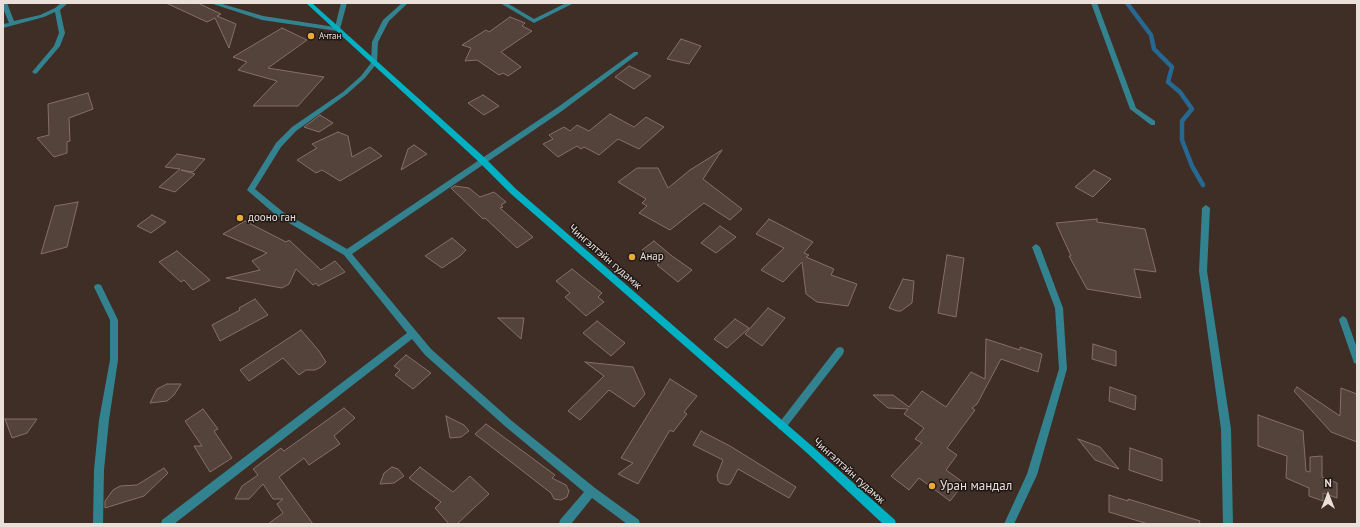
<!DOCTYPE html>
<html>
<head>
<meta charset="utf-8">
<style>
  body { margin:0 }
  #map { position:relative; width:1360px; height:527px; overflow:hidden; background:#3f2e26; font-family:"PT Sans",sans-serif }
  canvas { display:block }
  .frame { position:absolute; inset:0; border:4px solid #eadfd9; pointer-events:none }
  .north { position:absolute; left:1308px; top:475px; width:40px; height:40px; -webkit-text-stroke:3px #201815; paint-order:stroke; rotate:0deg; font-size:11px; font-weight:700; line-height:16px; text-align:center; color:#eadfd9 }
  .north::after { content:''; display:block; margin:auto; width:14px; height:18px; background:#eadfd9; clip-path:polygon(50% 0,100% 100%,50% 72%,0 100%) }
</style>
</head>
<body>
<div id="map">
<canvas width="1360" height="527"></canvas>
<div class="frame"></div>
<div class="north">N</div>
</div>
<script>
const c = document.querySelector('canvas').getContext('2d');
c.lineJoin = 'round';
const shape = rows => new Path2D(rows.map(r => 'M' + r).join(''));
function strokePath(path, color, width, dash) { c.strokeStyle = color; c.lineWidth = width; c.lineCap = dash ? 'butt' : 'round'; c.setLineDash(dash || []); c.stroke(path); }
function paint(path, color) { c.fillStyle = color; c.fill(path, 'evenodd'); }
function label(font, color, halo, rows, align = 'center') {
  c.font = font + ' "PT Sans",sans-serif'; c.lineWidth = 3; c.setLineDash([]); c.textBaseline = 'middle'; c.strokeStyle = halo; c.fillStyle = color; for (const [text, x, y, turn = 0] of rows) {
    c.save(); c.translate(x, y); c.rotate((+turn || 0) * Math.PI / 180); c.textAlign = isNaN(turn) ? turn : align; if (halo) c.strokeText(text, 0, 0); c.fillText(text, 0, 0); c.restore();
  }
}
strokePath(shape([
  [1127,3,1151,35,1154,49,1172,67,1168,82,1180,92,1192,109,1182,121,1182,140,1192,166,1203,185]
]), '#256992', 4.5);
const building = shape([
  [166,3,198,3,221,14,217,16,236,24,229,48,215,18,207,22,166,3],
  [510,17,525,23,522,26,532,31,501,52,521,67,508,76,503,73,499,75,477,60,465,61,471,48,462,45,486,30,489,32,510,17],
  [282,28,307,40,268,68,324,77,298,106,253,106,277,81,238,70,247,62,233,57,282,28],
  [681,39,701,46,689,64,667,59,681,39],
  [629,66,651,76,634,89,615,77,629,66],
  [88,93,93,109,69,118,70,141,67,142,67,153,54,157,37,138,49,135,48,104,88,93],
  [483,95,499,106,484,115,468,103,483,95],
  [610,114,634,127,646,117,664,127,639,149,618,139,599,155,584,147,581,149,577,146,558,157,543,144,553,139,549,135,564,127,570,131,577,125,589,131,610,114],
  [320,115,333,123,319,132,304,127,320,115],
  [338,132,348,136,352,157,370,147,382,156,340,181,322,170,316,173,297,160,317,148,312,144,338,132],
  [414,145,427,154,401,170,408,149,414,145],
  [722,150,703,179,742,209,730,220,704,203,670,230,639,213,647,206,642,203,646,199,618,182,637,168,658,168,668,188,690,170,722,150],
  [177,154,205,159,193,172,181,170,195,174,175,192,159,187,180,169,165,167,177,154],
  [1094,170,1111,179,1093,197,1075,187,1094,170],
  [455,186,469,188,480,197,494,192,506,202,501,205,503,207,500,208,533,237,517,248,485,218,483,219,451,188,455,186],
  [78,202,67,247,41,254,55,206,78,202],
  [152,215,166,222,151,233,137,226,152,215],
  [769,219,813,242,804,253,809,255,806,257,834,269,831,275,857,284,848,306,817,302,806,294,802,262,783,282,761,270,784,248,756,234,769,219],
  [1097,219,1097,222,1145,229,1156,272,1134,269,1141,298,1087,289,1069,256,1071,256,1056,223,1097,219],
  [245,221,286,242,289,240,321,270,335,261,345,272,318,286,316,283,313,285,296,269,289,284,282,288,226,278,260,270,252,261,267,253,223,234,245,221],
  [720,226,736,237,716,253,701,243,720,226],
  [452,238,466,250,460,256,442,268,425,256,452,238],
  [654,241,672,256,692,270,678,282,657,265,659,264,642,250,654,241],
  [177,251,210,280,193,290,184,280,181,282,159,262,177,251],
  [947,255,964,258,956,317,938,313,947,255],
  [572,269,602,293,598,297,604,302,586,316,565,297,570,293,556,281,572,269],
  [903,279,914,281,912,303,901,311,897,311,889,308,903,279],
  [255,299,268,315,220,341,212,325,240,310,239,308,255,299],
  [768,308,785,318,762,346,745,334,768,308],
  [498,318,524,318,521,339,498,318],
  [735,319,749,328,727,348,714,339,735,319],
  [597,321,625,343,611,356,583,333,597,321],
  [301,330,319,351,326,362,321,367,315,370,306,370,299,375,283,358,249,381,240,370,301,330],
  [986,339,1020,350,1020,347,1042,354,1038,372,1001,359,977,404,972,408,975,410,947,448,957,455,946,470,964,483,950,501,919,478,909,490,891,476,922,443,915,439,924,428,904,414,908,409,888,408,873,395,893,395,909,407,922,391,946,407,971,372,985,379,986,339],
  [1093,344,1116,351,1116,366,1092,359,1093,344],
  [406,355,431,373,413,389,395,375,400,370,394,366,406,355],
  [585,362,633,367,645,394,634,407,609,390,580,420,568,411,604,376,585,362],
  [670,379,697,396,684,412,687,414,673,432,670,430,638,484,618,474,633,463,621,458,670,379],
  [167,384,181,384,174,395,167,401,150,403,157,389,167,384],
  [1110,387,1136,396,1135,410,1109,401,1110,387],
  [1297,387,1340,416,1341,388,1357,394,1357,442,1331,432,1294,391,1297,387],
  [344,408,355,418,334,436,340,444,309,465,304,458,279,477,313,524,268,524,283,513,277,504,283,499,273,499,263,484,249,499,235,499,242,486,258,475,253,469,281,448,284,451,344,408],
  [203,409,218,429,214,431,232,458,210,472,194,446,202,446,185,421,203,409],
  [1258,415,1303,431,1306,471,1310,472,1310,457,1322,456,1322,477,1337,483,1337,498,1323,493,1323,501,1309,496,1309,488,1286,478,1287,456,1258,446,1258,415],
  [446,416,464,425,469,431,461,437,450,438,446,416],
  [5,419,37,419,27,433,12,438,5,419],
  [486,424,555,475,552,478,566,485,569,491,567,497,561,500,554,499,551,493,475,434,486,424],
  [701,431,730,446,796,487,789,498,738,469,730,484,727,485,720,483,718,481,717,475,723,460,693,445,701,431],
  [1078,439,1100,447,1119,469,1095,460,1078,439],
  [1130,448,1162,459,1162,481,1129,470,1130,448],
  [392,467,398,469,404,476,394,483,380,484,384,473,392,467],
  [420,467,453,492,470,476,489,494,457,524,449,524,435,508,441,502,409,478,420,467],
  [164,468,168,473,144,496,105,508,105,501,113,490,120,486,137,485,164,468],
  [1109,495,1128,501,1128,499,1200,521,1199,524,1148,524,1109,512,1109,495]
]);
paint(building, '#54433a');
strokePath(building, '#847066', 1);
paint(shape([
  [3,3,7,3,14,21,40,15,55,8,61,3,68,3,60,10,65,33,60,46,37,73,35,74,32,72,54,46,59,33,55,12,44,17,3,28,3,24,9,23,3,8,3,3],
  [210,3,219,3,263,16,335,27,341,3,347,3,340,29,337,31,262,20,210,3],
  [402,3,408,3,389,21,378,42,377,63,365,78,347,94,296,131,281,147,255,189,283,212,347,249,558,107,634,52,638,52,638,54,562,111,352,254,431,349,512,421,595,488,639,520,640,524,627,524,592,498,571,524,559,524,560,520,584,492,506,427,425,355,412,339,174,524,161,524,162,520,407,333,344,255,277,216,247,190,276,143,292,127,343,92,361,76,371,63,372,42,383,20,402,3],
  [500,3,507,3,534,19,566,3,574,3,534,23,500,3],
  [1091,3,1097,3,1136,108,1155,121,1155,125,1151,125,1130,109,1091,3],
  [1206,205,1210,208,1207,271,1231,429,1233,524,1223,524,1221,429,1199,271,1202,208,1206,205],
  [1036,244,1040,247,1063,308,1067,369,1037,475,1014,524,1004,524,1027,474,1059,369,1055,308,1032,247,1036,244],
  [98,284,101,285,118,320,118,360,109,420,104,470,103,524,93,524,94,470,99,420,110,360,110,320,94,287,95,285,98,284],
  [1343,316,1346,318,1347,320,1357,348,1357,364,1354,363,1353,360,1339,320,1340,318,1343,316],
  [840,347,843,348,844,351,843,354,785,429,782,430,779,429,777,426,779,423,837,348,840,347]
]), '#32838f');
paint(shape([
  [306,3,312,3,485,158,516,189,813,447,895,520,896,524,883,524,807,453,510,193,479,162,306,3]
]), '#00b1c3');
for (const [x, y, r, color] of [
  [311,36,4,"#eaaa38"],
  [240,218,4,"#eaaa38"],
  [632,257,4,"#eaaa38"],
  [932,486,4,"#eaaa38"]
]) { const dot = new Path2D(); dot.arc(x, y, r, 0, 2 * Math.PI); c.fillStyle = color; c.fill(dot); strokePath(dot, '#201815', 1.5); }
label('9px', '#eadfd9', '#201815', [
  ["Ачтан",319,36]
], 'left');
label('11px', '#eadfd9', '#201815', [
  ["дооно ган",248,218],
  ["Анар",640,257]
], 'left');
label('11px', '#eadfd9', '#201815', [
  ["Чингэлтэйн гудамж",605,257,41],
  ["Чингэлтэйн гудамж",849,471,42]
]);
label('13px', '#eadfd9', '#201815', [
  ["Уран мандал",940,486]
], 'left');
</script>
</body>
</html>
